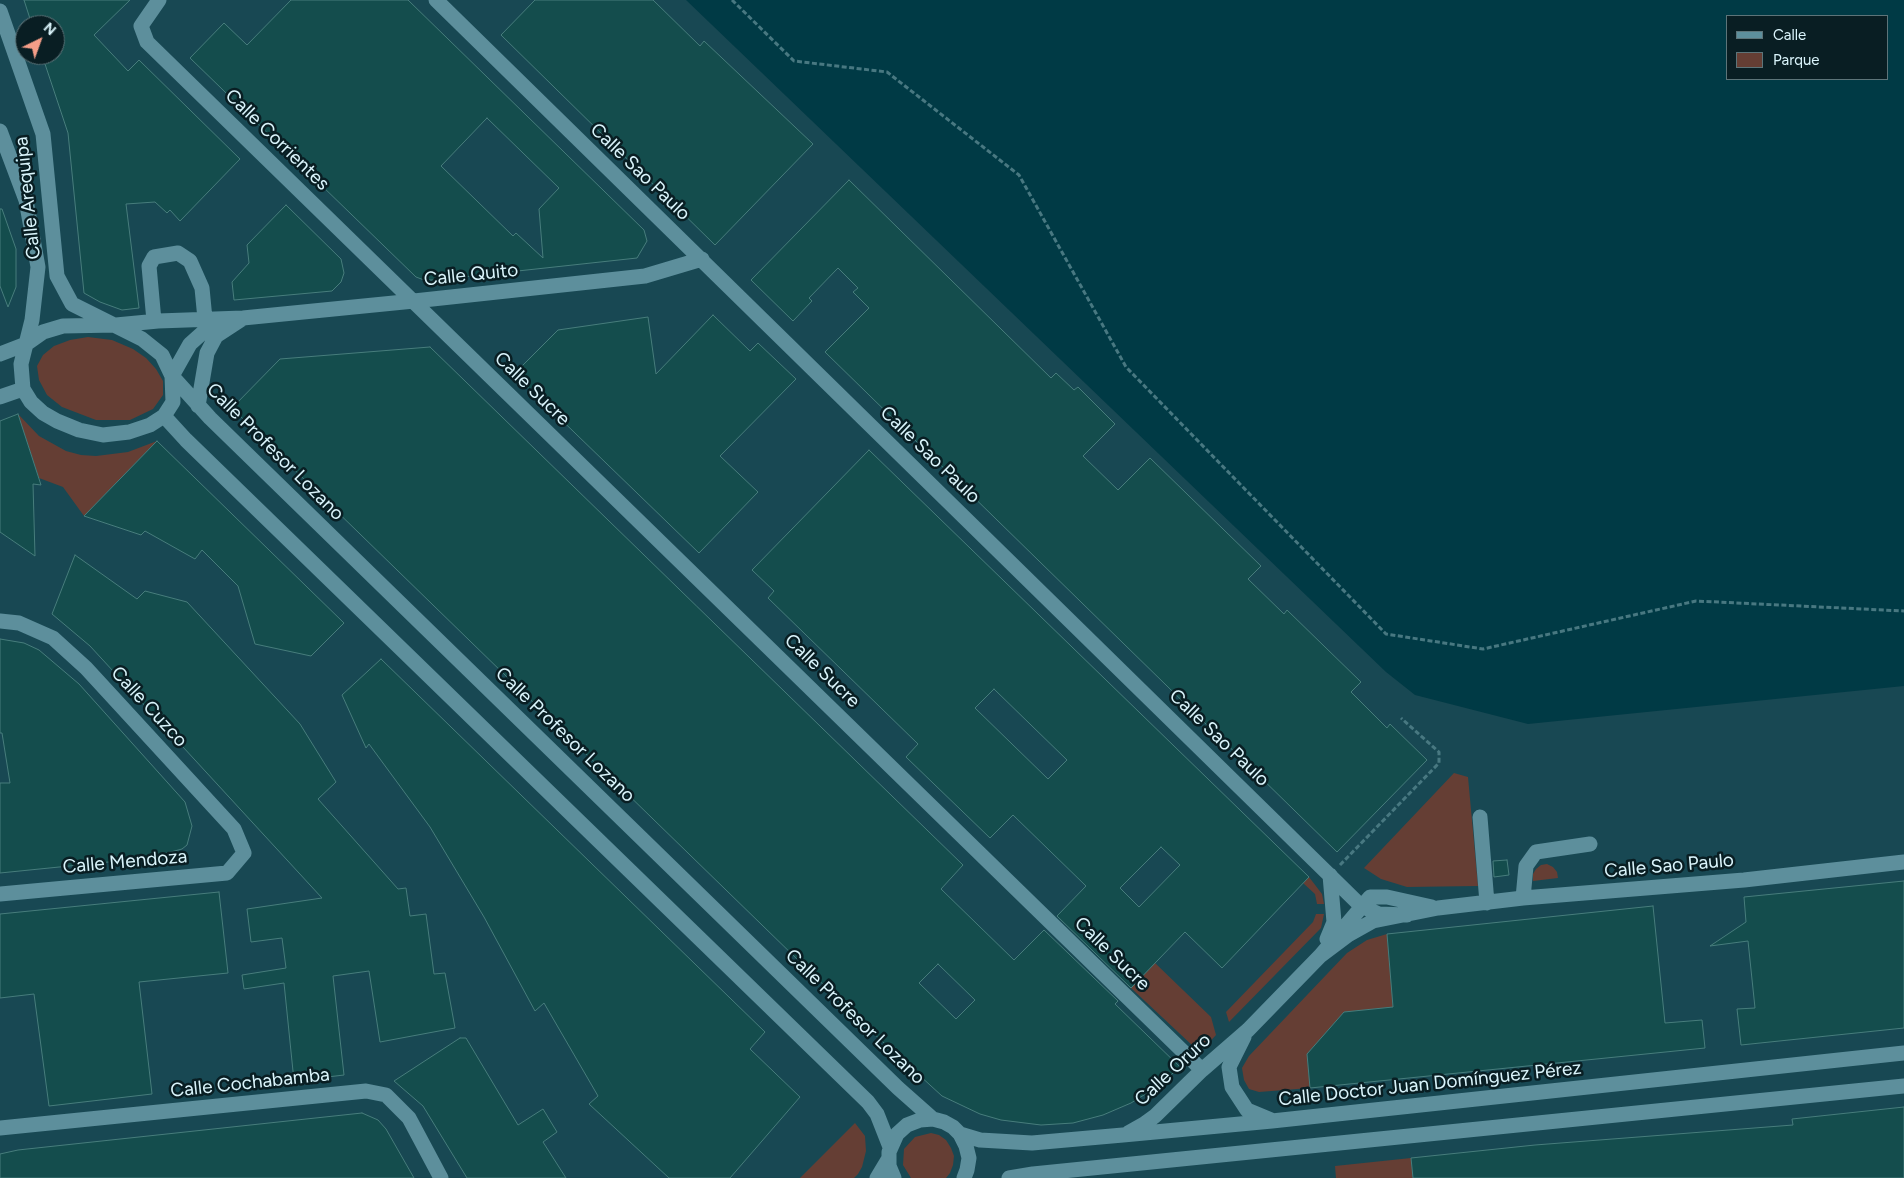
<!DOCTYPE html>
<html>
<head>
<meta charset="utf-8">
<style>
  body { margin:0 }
  #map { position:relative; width:1904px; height:1178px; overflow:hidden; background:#003a45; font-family:Figtree,sans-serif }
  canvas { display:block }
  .legend { position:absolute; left:1726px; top:15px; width:162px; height:65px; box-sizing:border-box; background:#091e23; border:1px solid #5d7479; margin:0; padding:6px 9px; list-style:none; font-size:15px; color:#daf4fb }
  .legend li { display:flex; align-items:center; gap:10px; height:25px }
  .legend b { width:25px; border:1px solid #5d7479 }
  .north { position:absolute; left:15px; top:15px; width:50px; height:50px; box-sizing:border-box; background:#091e23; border:1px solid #5d7479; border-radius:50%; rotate:42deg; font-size:14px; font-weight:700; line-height:20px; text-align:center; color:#daf4fb }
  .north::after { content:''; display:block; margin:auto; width:18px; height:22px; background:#f49e88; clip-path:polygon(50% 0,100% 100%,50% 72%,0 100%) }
</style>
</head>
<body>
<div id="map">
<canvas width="1904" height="1178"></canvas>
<ul class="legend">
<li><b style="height:6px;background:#5d8f9c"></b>Calle</li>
<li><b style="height:14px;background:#653e34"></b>Parque</li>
</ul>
<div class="north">N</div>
</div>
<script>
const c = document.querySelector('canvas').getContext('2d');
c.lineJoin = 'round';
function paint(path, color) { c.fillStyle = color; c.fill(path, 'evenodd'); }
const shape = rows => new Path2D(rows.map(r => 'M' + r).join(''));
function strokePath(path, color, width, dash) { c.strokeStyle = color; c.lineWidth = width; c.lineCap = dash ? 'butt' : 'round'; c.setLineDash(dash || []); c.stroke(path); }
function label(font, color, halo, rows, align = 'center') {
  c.font = font + ' Figtree,sans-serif'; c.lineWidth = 5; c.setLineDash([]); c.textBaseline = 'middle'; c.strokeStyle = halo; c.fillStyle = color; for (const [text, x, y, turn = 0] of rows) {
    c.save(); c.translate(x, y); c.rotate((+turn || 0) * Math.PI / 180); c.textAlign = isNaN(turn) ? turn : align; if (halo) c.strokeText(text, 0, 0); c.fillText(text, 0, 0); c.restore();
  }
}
paint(shape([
  [0,0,686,0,1386,672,1415,695,1528,724,1904,686,1904,1178,0,1178],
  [25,25,55,25,55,55,25,55]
]), '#184853');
paint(shape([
  [88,337,112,340,133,349,146,358,156,369,163,381,163,395,153,409,130,420,96,420,62,407,47,395,39,380,37,366,43,355,54,346,70,340],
  [18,414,39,436,66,451,81,455,96,456,128,452,157,441,84,516,63,487,39,478],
  [1454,773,1468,777,1478,886,1407,887,1381,879,1364,868],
  [1547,864,1553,867,1557,872,1558,878,1533,881,1533,874,1536,869,1541,865],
  [1309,877,1322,894,1324,904,1317,904,1315,894,1303,883],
  [1316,914,1324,914,1321,928,1229,1022,1226,1012,1313,922],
  [1387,934,1393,1007,1344,1012,1307,1054,1310,1088,1259,1092,1249,1089,1244,1080,1242,1068,1249,1056,1347,953,1367,940],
  [1155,963,1211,1017,1216,1035,1204,1048,1194,1047,1131,988],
  [855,1123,865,1136,866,1151,862,1167,858,1174,854,1178,800,1178],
  [931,1133,939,1135,946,1140,951,1148,954,1156,953,1165,950,1173,946,1178,911,1178,903,1165,904,1149,915,1137],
  [1411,1158,1413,1178,1336,1178,1335,1166]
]), '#653e34');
const building = shape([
  [24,0,130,0,94,35,128,71,139,60,240,159,180,221,170,210,167,213,155,202,126,204,139,308,122,310,100,302,84,293,68,133,42,55,55,55,55,25,32,25,24,0],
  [291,0,408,0,644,230,647,241,637,258,435,280,424,280,416,277,190,58,224,23,247,45,291,0],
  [487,118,559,188,539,209,543,258,516,233,513,236,441,166,487,118],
  [535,0,653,0,700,46,704,41,813,144,715,245,501,35,535,0],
  [849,180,1051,378,1056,373,1074,390,1078,387,1115,424,1083,456,1118,490,1150,458,1261,566,1248,579,1284,614,1287,610,1361,682,1351,692,1387,728,1390,724,1427,760,1337,852,825,352,869,308,853,292,858,288,838,268,809,298,812,301,793,321,751,280,849,180],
  [286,205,341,259,344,273,341,282,332,291,234,300,232,282,249,263,247,245,286,205],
  [0,209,2,209,16,249,16,287,8,307,0,286,0,209],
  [713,315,750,351,758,343,796,379,720,456,758,492,699,553,514,374,558,330,648,317,656,374,713,315],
  [430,347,963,865,941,889,1014,960,1044,930,1118,1001,1115,1004,1180,1067,1157,1087,1131,1103,1103,1115,1073,1123,1041,1125,1001,1120,980,1114,942,1096,872,1032,323,498,232,408,280,359,430,347],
  [938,964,975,1000,956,1019,919,983,938,964],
  [18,414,41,485,33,484,35,556,0,532,0,421,18,414],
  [157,441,344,623,311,656,255,644,238,586,202,550,195,559,145,531,141,535,84,516,157,441],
  [869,450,1309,877,1222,968,1185,932,1131,988,1057,916,1086,886,1013,815,990,838,906,757,918,744,768,598,774,591,752,570,869,450],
  [994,689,1067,760,1048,779,975,708,994,689],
  [1161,847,1180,865,1139,907,1120,888,1161,847],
  [75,555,137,599,145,591,187,602,300,724,336,782,318,799,398,889,406,888,410,916,426,914,434,974,445,973,455,1028,380,1042,369,971,333,976,344,1075,294,1081,284,983,244,989,242,975,286,968,282,938,251,942,247,909,322,898,90,646,52,614,75,555],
  [0,639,24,643,39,650,79,684,185,802,192,826,187,845,182,849,148,858,0,873,0,783,10,783,2,733,0,733,0,639],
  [381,659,765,1032,750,1049,800,1097,730,1178,669,1178,589,1104,598,1096,544,1003,535,1011,484,917,430,827,369,744,366,748,342,695,381,659],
  [1507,860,1509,875,1494,877,1493,861,1507,860],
  [1904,881,1904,1028,1741,1045,1737,1009,1755,1008,1748,941,1710,946,1746,922,1744,897,1904,881],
  [219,892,228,973,139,982,152,1094,49,1106,34,994,0,998,0,914,219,892],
  [1653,906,1665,1023,1702,1020,1705,1048,1310,1088,1307,1054,1344,1012,1393,1007,1387,934,1653,906],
  [460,1038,466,1038,518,1125,543,1109,557,1132,543,1142,566,1178,467,1178,423,1106,394,1081,460,1038],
  [1904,1107,1904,1178,1413,1178,1411,1158,1535,1145,1793,1125,1792,1119,1904,1107],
  [362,1113,378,1120,386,1129,414,1178,0,1178,0,1154,18,1150,362,1113]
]);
paint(building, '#144d4d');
strokePath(building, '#477d7c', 1);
strokePath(shape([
  [732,0,794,61,887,72,1019,175,1126,367,1386,634,1483,649,1696,601,1904,611],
  [1340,865,1439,763,1439,752,1401,718]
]), '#487881', 3, [5, 2.5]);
strokePath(shape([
  [159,0,141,26,147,42,1202,1070],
  [436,0,1361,906,1379,914,1407,915],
  [0,11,43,134,57,276,72,304,142,339,162,355,172,376,173,402,164,416,150,425,129,432,103,435,79,430,57,421,43,413,31,402,23,389,21,364,32,320,38,267,26,200,0,131],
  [154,321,149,266,154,257,178,253,190,261,202,288,205,319],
  [0,354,26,344,43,332,63,326,116,325,158,321,243,318,414,301,645,276,702,259],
  [172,376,210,418,898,1088,933,1119],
  [172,376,190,344,209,327,225,323],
  [0,397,23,389],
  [198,406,207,353,216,336,242,319],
  [164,416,186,440,868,1102,877,1114,890,1147],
  [0,621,19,623,53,638,86,668,234,829,244,853,227,873,0,894],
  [1480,817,1487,903],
  [1523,898,1526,866,1536,852,1590,844],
  [1327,939,1334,922,1330,875],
  [1320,956,1348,935,1373,921,1438,908,1523,898,1744,880,1904,862],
  [1244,1037,1229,1067,1232,1087,1247,1110,1271,1120],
  [0,1128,366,1091,386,1095,409,1118,441,1178],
  [1128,1133,1144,1124,1155,1116,1202,1070,1248,1030,1320,956,1370,897,1387,897,1432,907],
  [960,1134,980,1140,1032,1143,1123,1135,1272,1121,1904,1053],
  [877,1178,889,1158],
  [894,1178,889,1166,889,1152,897,1134,907,1125,920,1120,933,1119,944,1122,953,1127,960,1134,966,1146,969,1158,967,1170,964,1178],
  [1009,1178,1033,1174,1904,1086]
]), '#5d8f9c', 15);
label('19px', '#daf4fb', '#091e23', [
  ["Calle Corrientes",277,140,44],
  ["Calle Sao Paulo",640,172,44],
  ["Calle Arequipa",28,198,-96],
  ["Calle Quito",471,275,-6],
  ["Calle Sucre",532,389,44],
  ["Calle Profesor Lozano",275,452,45],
  ["Calle Sao Paulo",930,455,44],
  ["Calle Sucre",822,671,44],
  ["Calle Cuzco",149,707,47],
  ["Calle Profesor Lozano",565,735,44],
  ["Calle Sao Paulo",1219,738,44],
  ["Calle Mendoza",125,862,-5],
  ["Calle Sao Paulo",1669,866,-5],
  ["Calle Sucre",1112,954,44],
  ["Calle Profesor Lozano",855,1017,44],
  ["Calle Oruro",1173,1070,-43],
  ["Calle Cochabamba",250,1083,-6],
  ["Calle Doctor Juan Domínguez Pérez",1430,1084,-6]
]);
</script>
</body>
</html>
